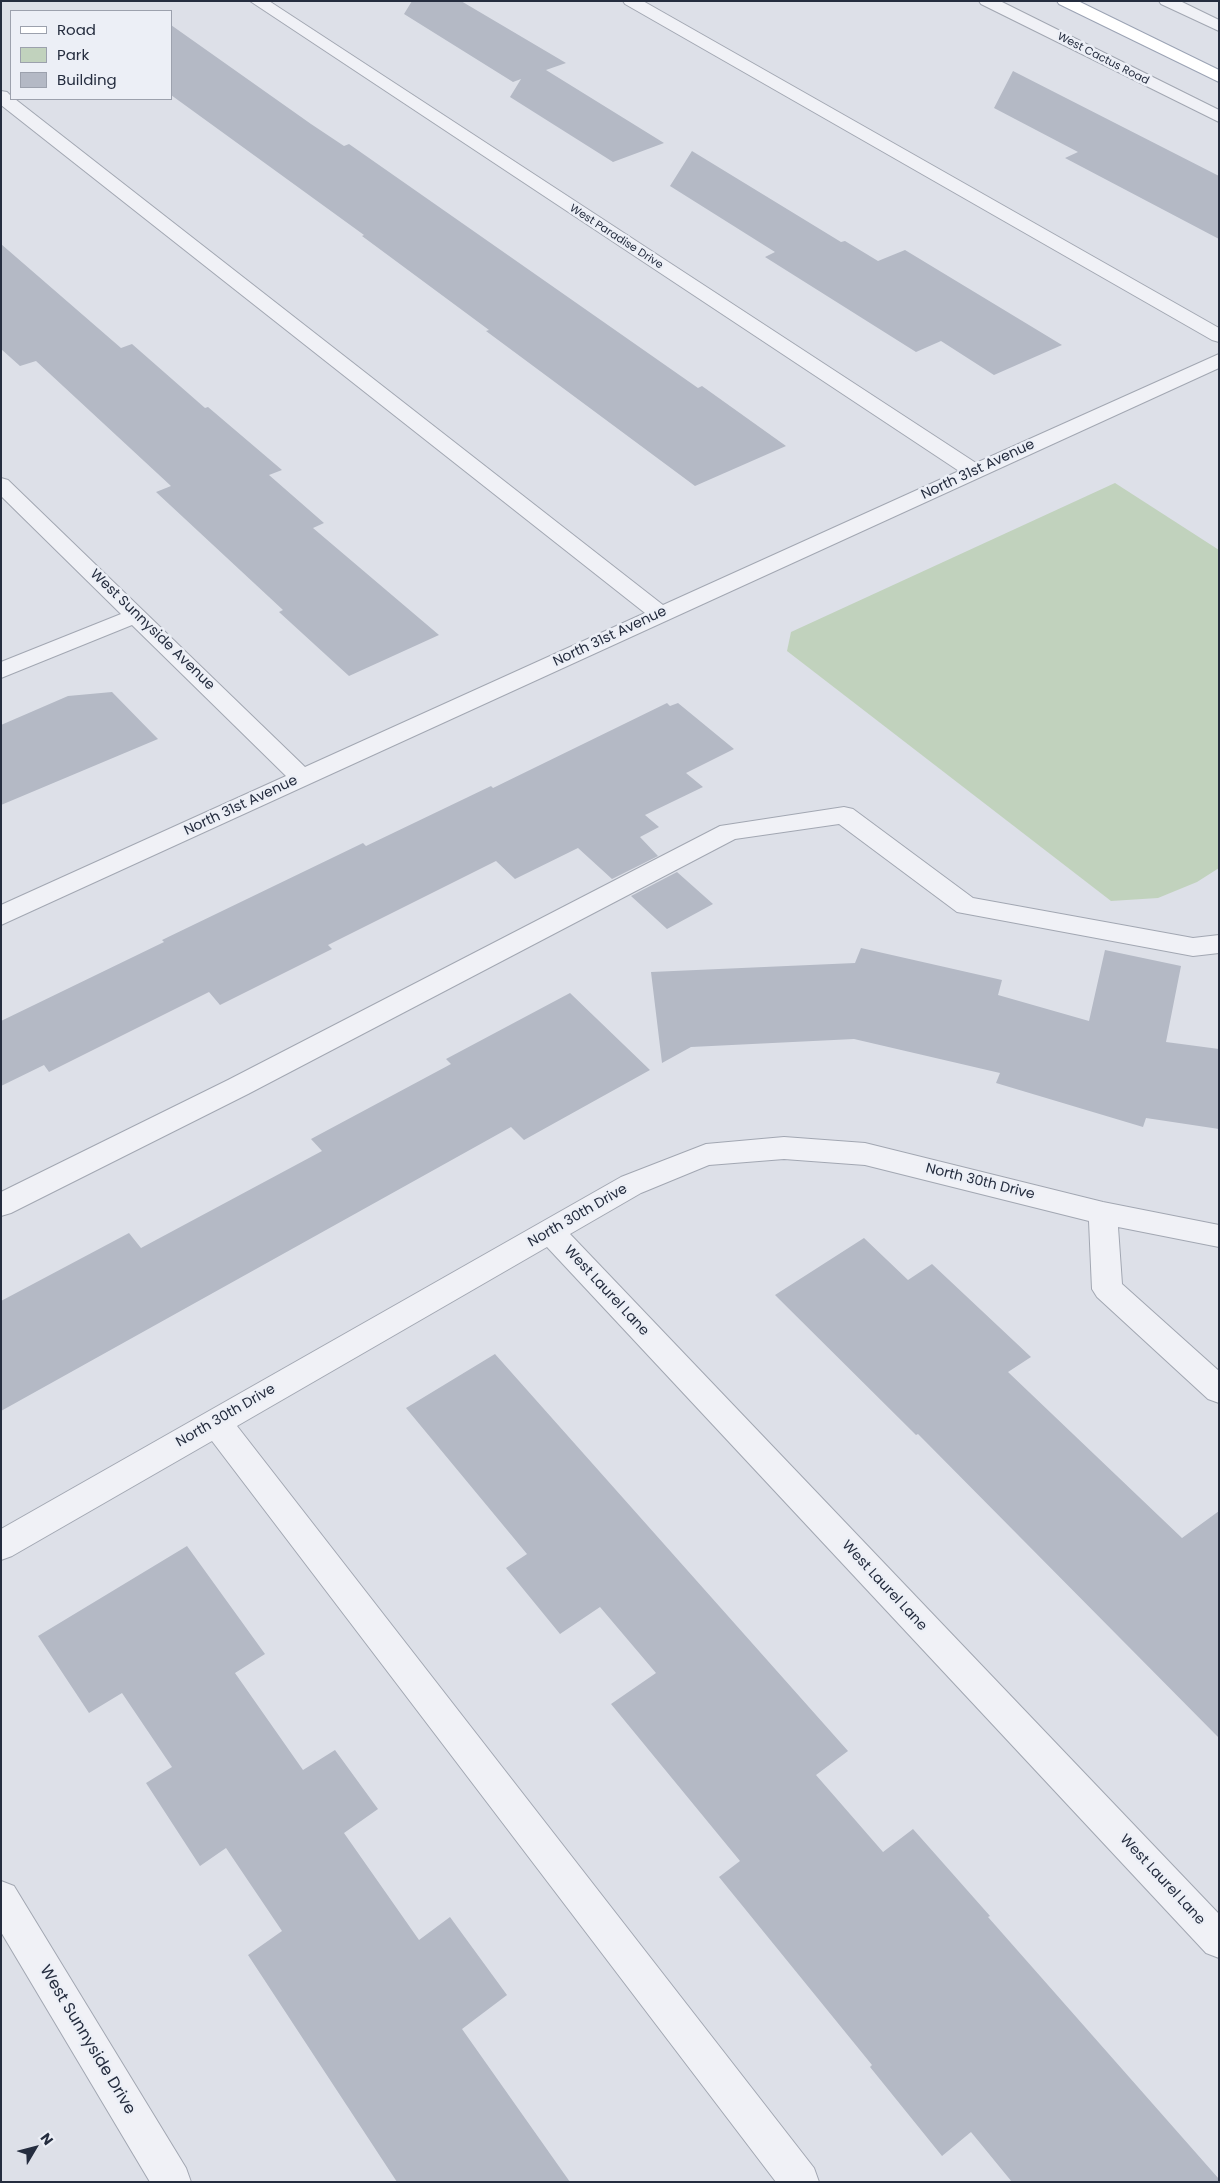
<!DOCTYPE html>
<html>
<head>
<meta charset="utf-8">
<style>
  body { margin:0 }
  #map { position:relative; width:1220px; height:2183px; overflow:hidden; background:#dde0e8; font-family:Poppins,sans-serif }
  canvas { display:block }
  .frame { position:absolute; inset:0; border:2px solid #252d3f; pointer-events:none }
  .legend { position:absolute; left:10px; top:10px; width:162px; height:90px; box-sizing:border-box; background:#eceff6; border:1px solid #9ca1ad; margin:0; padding:6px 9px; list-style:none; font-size:15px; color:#252d3f }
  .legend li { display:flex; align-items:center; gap:10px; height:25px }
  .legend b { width:25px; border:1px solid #9ca1ad }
  .north { position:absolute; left:10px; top:2123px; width:50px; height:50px; -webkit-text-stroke:4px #eceff6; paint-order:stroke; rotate:53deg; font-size:14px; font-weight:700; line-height:20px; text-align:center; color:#252d3f }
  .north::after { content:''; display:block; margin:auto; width:18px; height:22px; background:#252d3f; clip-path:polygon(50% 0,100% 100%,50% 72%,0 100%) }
</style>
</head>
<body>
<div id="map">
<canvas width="1220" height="2183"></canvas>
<div class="frame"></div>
<ul class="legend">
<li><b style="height:6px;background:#fff"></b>Road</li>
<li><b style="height:14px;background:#c1d2bd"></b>Park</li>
<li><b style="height:14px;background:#b4b9c5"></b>Building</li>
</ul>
<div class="north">N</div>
</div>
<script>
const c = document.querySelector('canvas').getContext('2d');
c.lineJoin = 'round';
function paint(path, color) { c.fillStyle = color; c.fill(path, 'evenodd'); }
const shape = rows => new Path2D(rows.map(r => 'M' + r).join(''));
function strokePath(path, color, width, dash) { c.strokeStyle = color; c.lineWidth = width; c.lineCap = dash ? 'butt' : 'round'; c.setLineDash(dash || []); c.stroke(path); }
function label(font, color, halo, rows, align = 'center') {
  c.font = font + ' Poppins,sans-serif'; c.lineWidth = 5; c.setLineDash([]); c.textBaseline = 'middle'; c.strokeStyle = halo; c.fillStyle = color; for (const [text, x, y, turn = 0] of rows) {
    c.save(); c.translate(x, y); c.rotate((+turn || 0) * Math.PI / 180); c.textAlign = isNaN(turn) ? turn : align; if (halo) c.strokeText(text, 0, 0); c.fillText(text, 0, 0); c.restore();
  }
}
paint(shape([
  [1115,483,1219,550,1219,868,1197,882,1158,898,1111,901,787,651,791,632]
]), '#c1d2bd');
paint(shape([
  [412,1,461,1,566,63,546,70,664,143,613,162,510,97,521,79,513,82,404,14],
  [171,25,311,124,344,146,349,144,698,388,702,386,786,446,695,486,486,331,489,330,362,236,364,235,171,95],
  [1013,71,1219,176,1219,239,1065,158,1078,152,994,108],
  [692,151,841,242,845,241,878,261,905,250,1062,345,994,375,941,341,916,352,765,257,775,252,670,186],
  [1,244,121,348,132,344,205,408,208,407,282,470,269,475,324,523,313,528,439,635,349,676,279,612,283,610,156,492,171,486,36,361,20,366,1,349],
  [112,692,158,739,1,805,1,725,68,696],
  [667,703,670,706,678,703,734,749,686,773,703,787,645,815,659,827,640,837,658,856,612,879,578,848,515,879,496,861,328,945,332,949,220,1005,209,992,49,1072,44,1065,1,1086,1,1021,164,942,162,940,363,843,366,846,491,786,493,788],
  [677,872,713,904,667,929,631,896],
  [861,948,1002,980,998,995,1089,1021,1105,950,1181,966,1166,1042,1219,1049,1219,1129,1146,1118,1143,1127,996,1083,1000,1073,854,1039,691,1047,662,1063,651,972,855,963],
  [570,993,650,1070,524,1140,511,1127,1,1411,1,1301,129,1233,141,1248,322,1151,311,1139,451,1064,446,1059],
  [864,1238,908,1280,932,1264,1031,1357,1008,1372,1182,1538,1219,1511,1219,1738,918,1434,916,1435,775,1295],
  [495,1354,848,1751,816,1775,883,1852,913,1829,990,1916,988,1917,1219,2179,1219,2182,1012,2182,971,2132,942,2156,870,2067,872,2065,719,1877,740,1861,611,1704,656,1673,600,1607,560,1634,506,1568,527,1554,406,1408],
  [187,1546,265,1654,235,1673,303,1770,335,1750,378,1809,344,1833,419,1940,450,1917,507,1995,462,2029,570,2182,397,2182,248,1955,282,1931,226,1848,200,1866,146,1783,172,1767,122,1693,89,1713,38,1636]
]), '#b4b9c5');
const minor = shape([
  [250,1,269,1,976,463,1219,354,1219,368,1,925,1,905,286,776,132,625,1,678,1,662,121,614,1,496,1,478,8,480,305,767,645,613,1,105,1,91,7,92,11,96,11,99,15,99,663,605,959,471,250,1],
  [623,1,643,1,1219,328,1219,342,1212,340,625,4,623,1],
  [979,1,1000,1,1219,110,1219,122,981,4,979,1],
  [1159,1,1180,1,1219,20,1219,31,1161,4,1159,1],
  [844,807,853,809,973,898,1193,938,1219,935,1219,953,1193,956,957,912,839,824,735,839,248,1094,11,1213,1,1216,1,1192,228,1080,720,826,844,807],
  [784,1137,865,1143,1103,1202,1219,1225,1219,1247,1118,1227,1122,1284,1219,1371,1219,1403,1208,1399,1097,1297,1092,1289,1089,1221,865,1165,784,1159,709,1165,641,1193,570,1234,1219,1914,1219,1958,1206,1953,547,1247,237,1426,814,2168,819,2182,776,2182,212,1441,12,1556,1,1560,1,1529,621,1177,706,1144,784,1137],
  [1,1881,14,1886,186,2168,191,2182,150,2182,1,1932,1,1881]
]);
const major = shape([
  [1057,1,1078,1,1219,70,1219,82,1059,4,1057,1]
]);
strokePath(minor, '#a2a7b2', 2);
strokePath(major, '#9ba3b4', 2);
paint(minor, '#f0f1f6');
paint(major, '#fff');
label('11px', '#252d3f', '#eceff6', [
  ["West Cactus Road",1103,59,27],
  ["West Paradise Drive",616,237,33]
]);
label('14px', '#252d3f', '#eceff6', [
  ["North 31st Avenue",978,470,-25],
  ["West Sunnyside Avenue",152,630,44],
  ["North 31st Avenue",610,637,-25],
  ["North 31st Avenue",241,806,-25],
  ["North 30th Drive",980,1182,14],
  ["North 30th Drive",578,1216,-30],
  ["West Laurel Lane",606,1291,47],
  ["North 30th Drive",226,1416,-30],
  ["West Laurel Lane",884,1586,47],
  ["West Laurel Lane",1162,1880,47]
]);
label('16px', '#252d3f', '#eceff6', [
  ["West Sunnyside Drive",87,2040,59]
]);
</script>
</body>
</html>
